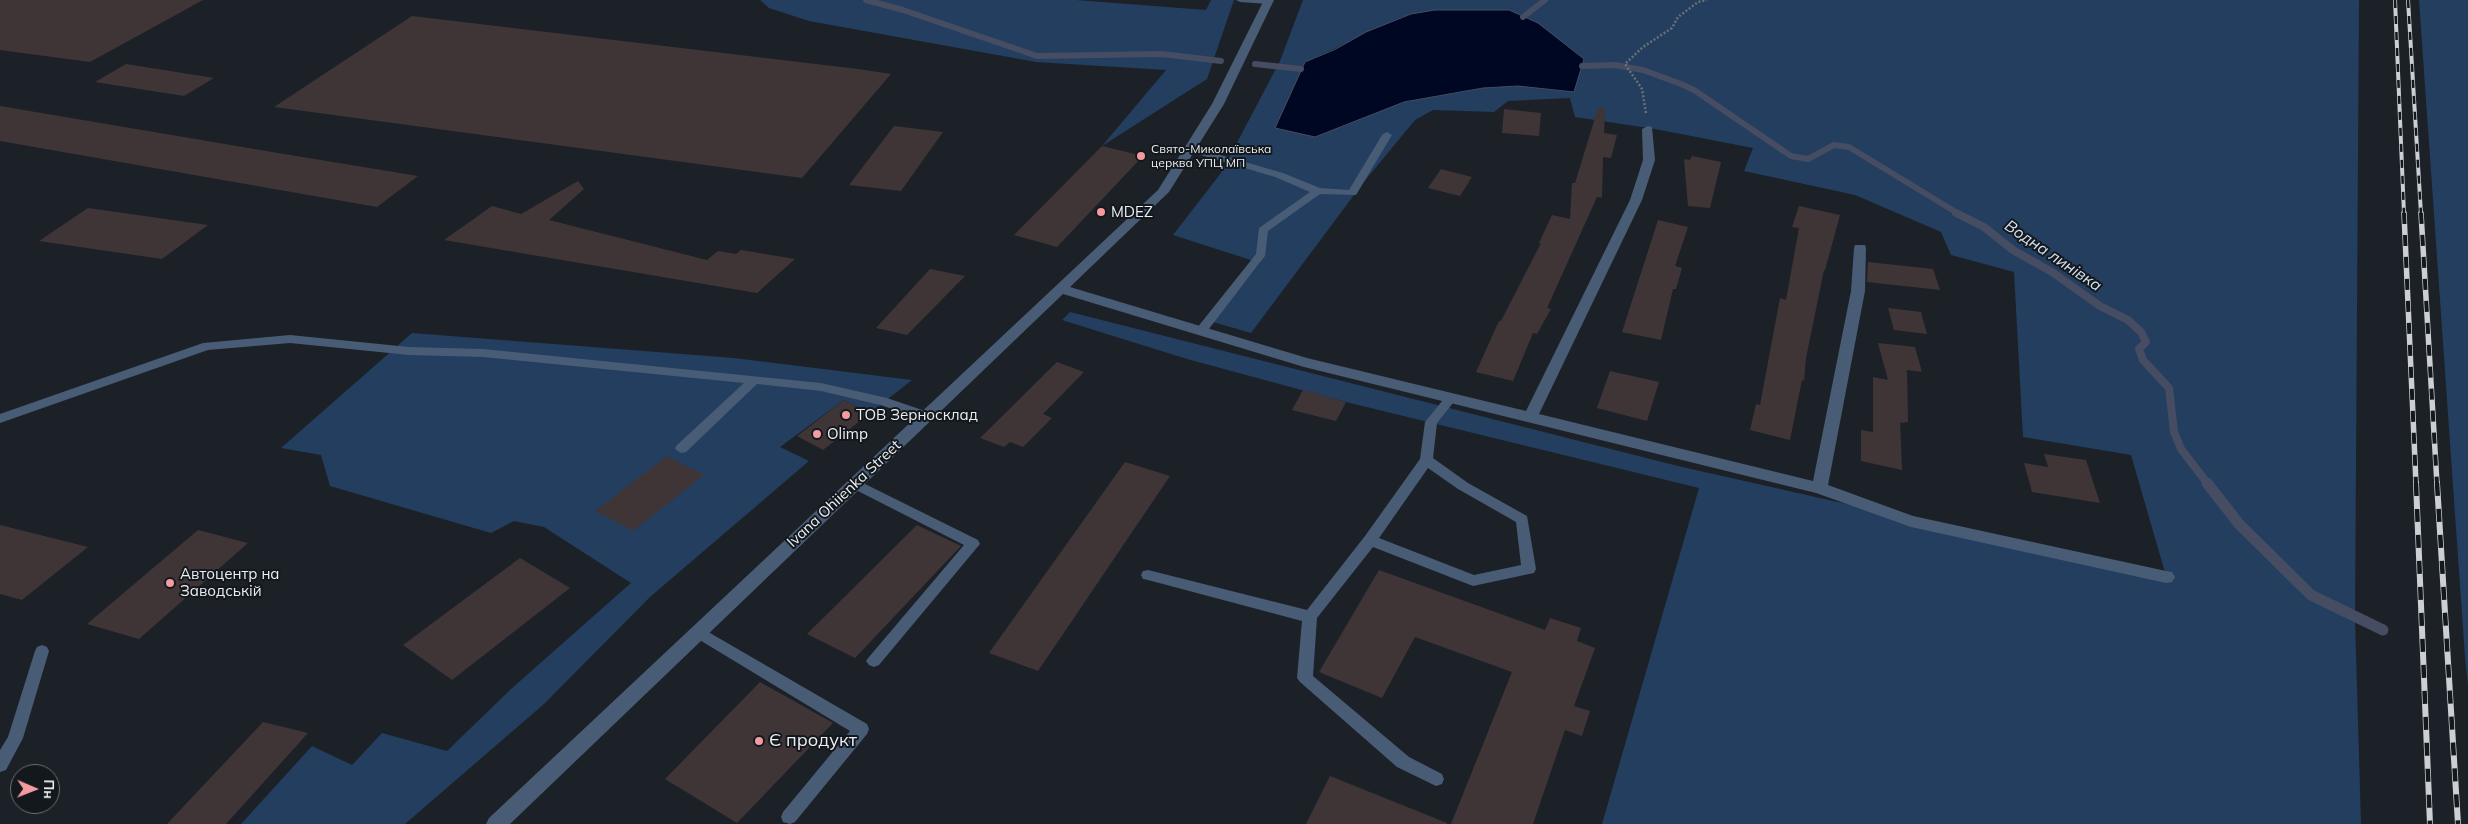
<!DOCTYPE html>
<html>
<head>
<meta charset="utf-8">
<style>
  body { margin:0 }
  #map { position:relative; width:2468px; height:824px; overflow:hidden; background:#1c2127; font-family:Mulish,sans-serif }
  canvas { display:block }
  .north { position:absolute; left:10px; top:764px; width:50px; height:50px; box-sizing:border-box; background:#13181d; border:1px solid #696e72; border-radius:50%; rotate:91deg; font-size:14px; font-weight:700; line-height:20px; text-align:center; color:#ebeef2 }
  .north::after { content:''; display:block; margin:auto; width:18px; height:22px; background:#f49b9f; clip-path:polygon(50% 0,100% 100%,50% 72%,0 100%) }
</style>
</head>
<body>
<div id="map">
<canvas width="2468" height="824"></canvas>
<div class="north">Пн</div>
</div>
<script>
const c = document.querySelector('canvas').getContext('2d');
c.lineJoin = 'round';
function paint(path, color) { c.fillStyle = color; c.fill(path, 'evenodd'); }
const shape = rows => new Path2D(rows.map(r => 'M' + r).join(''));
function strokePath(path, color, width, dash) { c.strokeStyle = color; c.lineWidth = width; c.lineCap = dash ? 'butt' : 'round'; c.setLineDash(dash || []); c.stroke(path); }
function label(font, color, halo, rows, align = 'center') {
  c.font = font + ' Mulish,sans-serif'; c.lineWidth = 4; c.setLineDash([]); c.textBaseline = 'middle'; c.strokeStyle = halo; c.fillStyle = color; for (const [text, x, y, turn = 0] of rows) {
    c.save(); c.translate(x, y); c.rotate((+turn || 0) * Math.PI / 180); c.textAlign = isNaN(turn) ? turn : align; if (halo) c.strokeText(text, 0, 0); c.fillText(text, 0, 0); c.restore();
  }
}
paint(shape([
  [760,0,1076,0,1206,10,1211,0,1234,0,1207,79,1102,146,1166,70,1036,62,809,21,769,8],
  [1303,0,2359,0,2355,619,2361,824,1602,824,1699,488,1346,402,1187,359,1062,320,1070,312,1678,466,2166,576,2131,455,2023,437,2014,272,1951,255,1941,232,1855,195,1744,171,1753,148,1655,129,1575,117,1570,98,1508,101,1494,112,1433,110,1415,120,1363,183,1251,333,1213,322,1260,263,1173,235,1221,173,1280,61],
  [1435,10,1509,10,1538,23,1574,92,1518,86,1483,88,1404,102,1315,137,1305,62,1411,14],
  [2419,0,2468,0,2468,686,2465,657],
  [412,333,734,358,912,380,870,413,844,400,780,447,809,461,650,597,544,704,405,824,241,824,312,746,352,765,382,733,447,751,511,689,631,583,544,527,514,521,491,533,330,486,321,455,281,448]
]), '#233e5f');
const water = shape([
  [1435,10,1509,10,1538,23,1584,59,1574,92,1518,86,1483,88,1404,102,1315,137,1275,128,1305,62,1336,49,1366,32,1411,14,1435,10]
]);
paint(water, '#000723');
strokePath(water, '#464c61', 1);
strokePath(shape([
  [866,0,903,10,1037,56,1162,54,1221,61],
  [1523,17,1545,0],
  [1255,64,1301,69],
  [1582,66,1615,65,1643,70,1681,84,1694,90,1791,156,1808,159,1834,145,1849,147,1959,214]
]), '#464c61', 6);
strokePath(shape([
  [1956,213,1984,227,2013,250,2052,272,2100,306,2128,320,2141,332,2146,342,2139,349,2143,360,2169,388,2174,432,2181,449,2208,484]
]), '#464c61', 8);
strokePath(shape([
  [2207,483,2239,524,2311,595,2383,630]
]), '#464c61', 11);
paint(shape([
  [0,0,203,0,90,62,0,50],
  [412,16,858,69,891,74,802,178,274,107],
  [126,64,214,78,184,96,95,82],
  [0,106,278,153,418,176,377,207,0,141],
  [1598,108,1605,109,1604,133,1617,135,1611,158,1603,157,1602,198,1597,197,1547,308,1551,309,1537,334,1533,333,1513,381,1476,372,1499,321,1501,321,1541,243,1539,243,1552,215,1570,219,1572,183,1575,183],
  [1504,109,1541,113,1539,136,1502,133],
  [894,126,943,132,901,191,849,185],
  [1102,146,1143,156,1057,247,1014,235],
  [1692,156,1721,162,1710,208,1688,206,1684,159,1690,160],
  [1441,169,1472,177,1460,196,1428,188],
  [578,181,584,189,549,220,707,260,718,251,736,254,741,250,795,259,757,293,444,240,492,206,521,214],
  [1799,206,1840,215,1825,270,1824,270,1806,358,1804,381,1802,380,1790,440,1750,430,1756,404,1760,405,1780,298,1786,300,1799,228,1792,227],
  [88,208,208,225,162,259,39,241],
  [1658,220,1688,227,1675,266,1682,268,1676,289,1673,289,1661,340,1622,332],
  [1868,262,1933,269,1940,290,1867,282],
  [930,269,965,276,907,335,876,328],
  [1888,308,1921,312,1927,334,1894,330],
  [1878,343,1915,347,1922,372,1907,370,1908,422,1901,423,1900,421,1902,470,1861,461,1861,430,1873,432,1873,377,1888,380],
  [1057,362,1084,372,1043,414,1052,418,1023,447,1010,442,1004,447,980,438],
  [1610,371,1659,382,1647,421,1597,408],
  [1303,390,1346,402,1336,421,1292,410],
  [844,400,870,413,823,450,797,436],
  [2044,454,2086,460,2100,503,2032,492,2024,463,2048,467],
  [667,456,704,475,633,531,595,511],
  [1125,462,1170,476,1038,671,989,653],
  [0,525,88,547,22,600,0,594],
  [917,525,961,546,855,658,807,634],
  [198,530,248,543,139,639,87,624],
  [520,558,570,588,452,680,403,645],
  [1379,570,1545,630,1550,618,1581,628,1577,641,1595,648,1574,706,1590,711,1582,736,1565,730,1533,824,1451,824,1512,672,1415,637,1382,698,1319,672],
  [760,682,833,723,737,823,665,779],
  [263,722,308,733,226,824,167,824],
  [1330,776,1447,823,1447,824,1306,824]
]), '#3f3536');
strokePath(shape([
  [1646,113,1642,89,1625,64,1643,47,1672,28,1678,17,1698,2,1707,0]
]), '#6b7075', 2.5, [2, 2]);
paint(shape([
  [1236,0,1270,0,1272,2,1268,4,1240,2,1236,0],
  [1387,132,1392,135,1356,195,1320,194,1268,231,1265,256,1205,334,1197,334,1195,331,1197,328,1256,254,1259,228,1310,192,1275,177,1187,151,1187,147,1193,147,1283,173,1320,188,1349,190,1382,135,1387,132],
  [290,335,409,347,483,349,821,383,887,398,931,413,933,416,927,420,880,405,821,391,757,384,686,452,681,453,675,449,676,446,744,383,483,357,409,355,290,343,208,350,0,423,0,414,203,343,290,335],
  [1451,394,1457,398,1437,423,1433,458,1468,483,1527,516,1536,569,1534,573,1529,574,1473,586,1373,547,1317,618,1313,676,1409,757,1442,774,1444,779,1442,784,1436,786,1397,767,1300,682,1297,678,1302,621,1148,580,1143,579,1141,575,1143,571,1148,570,1307,610,1365,536,1420,459,1425,422,1447,395,1451,394],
  [1428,468,1458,489,1516,522,1521,565,1474,575,1379,538,1428,468],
  [855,479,978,540,980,544,879,665,874,667,869,665,866,661,869,657,964,545,850,487,848,484,850,481,855,479],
  [698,626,867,724,869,729,867,734,795,822,790,824,783,822,781,817,783,812,850,731,693,636,691,632,693,628,698,626],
  [42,645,47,647,49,651,23,738,6,770,0,772,0,750,8,737,35,651,37,647,42,645]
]), '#485c76');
paint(shape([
  [1264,0,1274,0,1224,104,1169,192,1070,287,1307,358,1526,411,1630,200,1643,160,1642,129,1648,126,1652,127,1655,160,1642,200,1539,414,1813,481,1851,291,1854,248,1855,245,1865,245,1866,248,1865,291,1828,485,1913,516,2166,571,2172,572,2175,577,2172,582,2166,583,1911,527,1816,493,1304,367,1063,294,510,824,486,824,489,818,1158,190,1212,104,1264,0]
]), '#485c76');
const railFar2 = shape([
  [2395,0,2404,214],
  [2408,0,2421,214]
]);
const railFar1 = shape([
  [2404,213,2416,484],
  [2421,213,2437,484]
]);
const rail = shape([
  [2416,483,2430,824],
  [2437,483,2458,824]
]);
strokePath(railFar2, '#ccd0d4', 4);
strokePath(railFar1, '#ccd0d4', 5.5);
strokePath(rail, '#ccd0d4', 6);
strokePath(railFar2, '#13181d', 2.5, [8]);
strokePath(railFar1, '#13181d', 4, [11]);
strokePath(rail, '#13181d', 4.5, [13]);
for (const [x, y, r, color] of [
  [1141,156,5,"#f49b9f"],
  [1101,212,5,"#f49b9f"],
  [846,415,5,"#f49b9f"],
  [817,434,5,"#f49b9f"],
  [170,583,5,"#f49b9f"],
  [759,741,5,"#f49b9f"]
]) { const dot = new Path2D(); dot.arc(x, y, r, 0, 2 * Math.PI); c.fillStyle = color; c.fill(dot); strokePath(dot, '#13181d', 2); }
label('12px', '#ebeef2', '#13181d', [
  ["Свято-Миколаївська",1151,149],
  ["церква УПЦ МП",1151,163]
], 'left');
label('15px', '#ebeef2', '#13181d', [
  ["MDEZ",1111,212],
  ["ТОВ Зерносклад",856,415],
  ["Olimp",827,434],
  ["Автоцентр на",180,574],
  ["Заводській",180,591]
], 'left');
label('15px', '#ebeef2', '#13181d', [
  ["Ivana Ohiienka Street",844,494,-43]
]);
label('italic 16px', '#d4e2f3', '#13181d', [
  ["Водна линівка",2053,256,34]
]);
label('18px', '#ebeef2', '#13181d', [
  ["Є продукт",769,741]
], 'left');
</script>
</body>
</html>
